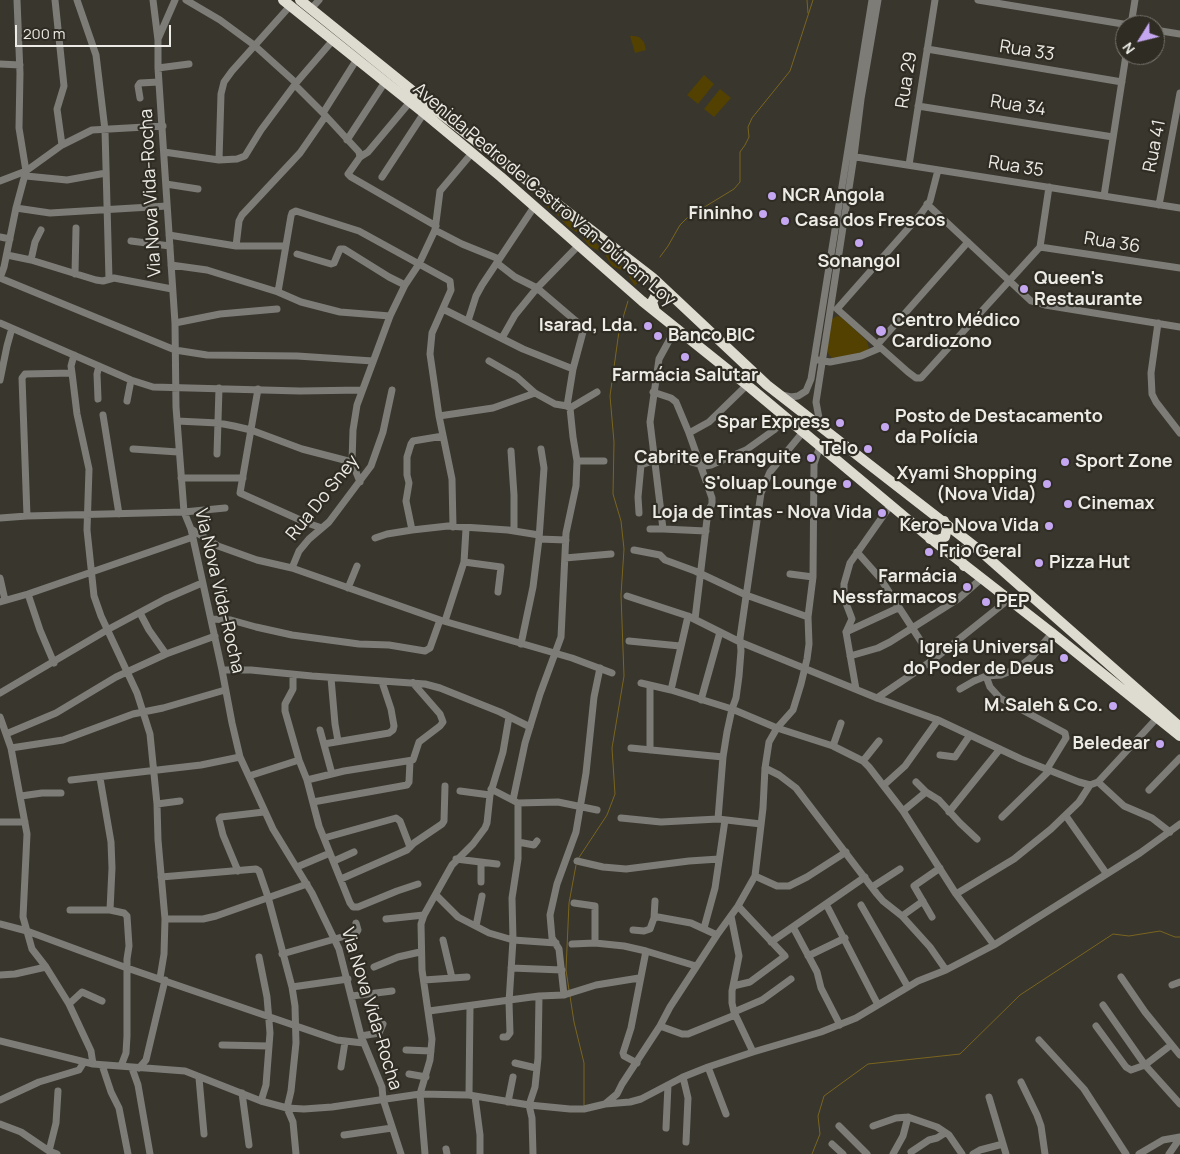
<!DOCTYPE html>
<html>
<head>
<meta charset="utf-8">
<style>
  body { margin:0 }
  #map { position:relative; width:1180px; height:1154px; overflow:hidden; background:#39362e; font-family:Manrope,sans-serif }
  canvas { display:block }
  .north { position:absolute; left:1115px; top:15px; width:50px; height:50px; box-sizing:border-box; background:#2f2c24; border:1px solid #7b7871; border-radius:50%; rotate:234deg; font-size:14px; font-weight:700; line-height:20px; text-align:center; color:#ecebe5 }
  .north::after { content:''; display:block; margin:auto; width:18px; height:22px; background:#c5a7f1; clip-path:polygon(50% 0,100% 100%,50% 72%,0 100%) }
  .scale { position:absolute; left:15px; top:25px; width:156px; height:22px; box-sizing:border-box; border:2px solid #ecebe5; border-top:0; padding-left:6px; font-size:15px; line-height:18px; white-space:nowrap; color:#ecebe5; -webkit-text-stroke:4px #2f2c24; paint-order:stroke }
</style>
</head>
<body>
<div id="map">
<canvas width="1180" height="1154"></canvas>
<div class="north">N</div>
<div class="scale">200 m</div>
</div>
<script>
const c = document.querySelector('canvas').getContext('2d');
c.lineJoin = 'round';
function paint(path, color) { c.fillStyle = color; c.fill(path, 'evenodd'); }
const shape = rows => new Path2D(rows.map(r => 'M' + r).join(''));
function strokePath(path, color, width, dash) { c.strokeStyle = color; c.lineWidth = width; c.lineCap = dash ? 'butt' : 'round'; c.setLineDash(dash || []); c.stroke(path); }
function label(font, color, halo, rows, align = 'center') {
  c.font = font + ' Manrope,sans-serif'; c.lineWidth = 4.5; c.setLineDash([]); c.textBaseline = 'middle'; c.strokeStyle = halo; c.fillStyle = color; for (const [text, x, y, turn = 0] of rows) {
    c.save(); c.translate(x, y); c.rotate((+turn || 0) * Math.PI / 180); c.textAlign = isNaN(turn) ? turn : align; if (halo) c.strokeText(text, 0, 0); c.fillText(text, 0, 0); c.restore();
  }
}
paint(shape([
  [630,36,635,36,639,37,644,42,646,50,635,53],
  [704,75,714,84,698,104,687,95],
  [720,89,731,98,714,117,704,109],
  [531,192,548,204,559,214,571,222,582,234,594,240,604,253,619,259,626,271,643,276,635,286,626,272,612,266,604,253,589,246,581,235,567,226,558,215,546,206],
  [837,316,841,317,867,341,869,348,865,352,858,355,832,358,829,355,827,351,832,319]
]), '#524100');
strokePath(shape([
  [807,0,808,13],
  [660,257,668,246,680,225,688,217,734,189,740,182,740,152,745,145,749,137,748,127,752,118,790,71,813,0],
  [578,859,607,815,615,794,612,748,624,676,621,595,624,549,621,521,613,494,614,442,610,396,619,331,628,301],
  [569,990,566,970,569,903,576,865],
  [570,996,574,1022,584,1063,584,1106],
  [812,1154,820,1134,818,1116,824,1096,868,1064,960,1054,1020,995,1113,934,1129,936,1160,931,1175,937,1180,937]
]), '#7a651f', 1);
strokePath(shape([
  [55,0,64,86,57,109,62,145],
  [77,0,96,55,105,130,109,279],
  [153,0,158,40,158,68,175,323,176,407,184,512,191,529,222,670,232,723,240,757,273,829,312,893,339,949,361,1036,382,1087,383,1099,401,1154],
  [186,0,220,20,254,45,296,83],
  [978,0,1129,25],
  [311,9,319,0],
  [1131,25,1135,0],
  [1155,30,1180,34],
  [158,39,175,0],
  [927,49,1122,82],
  [0,64,20,65],
  [158,68,189,64],
  [295,85,323,113,357,59],
  [140,98,138,86,140,83,159,82],
  [410,102,368,152,360,157,348,174,351,177,436,226],
  [918,106,1113,137],
  [324,114,359,152,360,157],
  [347,140,385,82],
  [164,152,219,160,237,159,245,156,261,130,296,83,334,39],
  [850,156,1180,208],
  [219,160,221,94,224,82,232,71,290,6],
  [909,165,935,0],
  [26,176,67,180,106,173],
  [382,177,424,113],
  [0,181,26,171,62,145,92,130,163,126],
  [166,184,198,189],
  [1104,196,1126,55],
  [927,204,1031,301,1045,305,1180,327],
  [1159,205,1180,93],
  [16,208,50,213,167,206],
  [435,230,462,244,499,259],
  [169,235,236,246,285,246],
  [0,237,10,239],
  [131,241,170,246],
  [236,246,239,221,242,215,300,153,325,117],
  [1040,247,1180,268],
  [297,254,331,264,334,263,340,249,344,249,389,277,405,285],
  [7,255,31,260,96,280,103,281,114,278,172,289],
  [31,260,35,242,41,230],
  [497,263,515,277,537,288,584,328,573,369,567,406],
  [171,265,207,270,278,292,301,302,340,312,390,316],
  [75,274,76,228],
  [0,278,175,350,207,355,297,356,373,361],
  [0,278,4,267,16,208,26,171,19,128,20,73,17,0],
  [278,292,291,216,292,213,296,211,359,231,450,281,451,290,432,333,430,354,439,416,452,479,453,527],
  [443,309,523,349,573,369],
  [837,309,908,372,916,378,921,378,1040,247,1049,187],
  [837,309,920,215,930,201,938,170],
  [468,321,476,296,482,285,534,207],
  [0,323,131,380,153,387,300,391,362,390],
  [175,323,220,314,277,309],
  [1158,323,1151,373,1152,394,1156,402,1180,433],
  [676,328,659,359,650,422,663,529,706,531],
  [502,338,515,315,537,288,578,246],
  [877,345,968,242],
  [74,355,71,366,72,373,77,414,89,469,87,530,94,596,101,616,137,693,150,734,157,804,158,840,165,919,164,954,160,978],
  [818,360,830,362,861,356,880,348],
  [489,361,517,377,535,393,555,404,567,406,570,408,573,437,577,461,576,486,566,533,561,637,540,694,525,743,513,800],
  [0,380,7,346,12,328],
  [258,389,240,493,307,523,322,528],
  [653,392,671,398,676,402,689,433,712,498,712,504,708,511,695,619],
  [782,395,791,397,798,396,806,391,811,379,872,0],
  [98,399,97,374,99,366],
  [127,401,131,380],
  [570,408,597,392],
  [103,415,119,514],
  [439,416,493,408,535,393],
  [177,421,218,423,234,426,251,430,302,449,352,462],
  [824,427,819,418,816,402,854,156,861,99,878,0],
  [689,433,709,422,747,385],
  [133,449,178,452],
  [511,451,514,495,514,531],
  [217,454,219,388],
  [577,461,604,461],
  [181,478,243,478],
  [360,482,352,462,353,430,357,405,390,316,405,285,419,264,435,230,440,191,472,153],
  [639,513,638,497,641,465,658,459,688,461,705,466,711,465,746,450,774,430,786,418],
  [27,516,22,378,25,374,72,373],
  [0,518,27,516,184,512,225,508],
  [191,529,218,546,257,560,292,568,440,620,572,658,612,673],
  [650,529,663,529],
  [412,530,406,501,409,483,407,475,407,457,411,444,413,441,443,436],
  [375,538,387,534,412,530,448,526,508,530,539,535],
  [539,539,566,540],
  [634,550,660,555,665,560,695,571,746,595,808,617],
  [857,552,880,578,933,660],
  [565,558,611,554],
  [464,562,501,567,498,592],
  [292,568,299,551,309,539,329,522,371,466,383,432,392,390],
  [790,574,813,577],
  [0,578,5,600],
  [348,588,357,566],
  [28,594,40,630,54,663],
  [627,596,688,616,740,642,877,698,938,720,1021,759,1079,782,1090,785],
  [0,602,28,594,193,537],
  [140,613,149,630,166,654],
  [211,619,231,620,256,627,292,635,359,644,389,645,425,651,430,648,440,620],
  [445,621,464,562,466,529],
  [846,632,898,608],
  [629,641,680,646],
  [521,644,533,587,539,539,544,468,541,449],
  [850,656,878,648,890,642,958,599,981,579],
  [222,670,251,670,312,676,425,684,440,688,500,712,530,727],
  [293,675,293,689,285,704,285,711,299,760,307,780,319,826,350,903,353,907,358,907,397,891,418,884],
  [986,676,990,687,1000,698,1065,733,1066,738,1047,769],
  [331,678,335,724,338,741],
  [641,683,671,690,732,709,777,728,833,746,863,761,869,767,903,811,956,894,994,945],
  [650,685,650,750],
  [856,689,846,632,852,619,844,598,844,584,850,563,890,506],
  [960,689,974,681,986,676,1001,675,1018,668,1033,656,1052,633],
  [671,690,688,616],
  [0,693,107,630,165,599,202,583],
  [877,698,933,660,1008,600],
  [701,700,720,632],
  [0,717,11,748,27,834,23,917,32,949,46,967,69,1004,91,1051,93,1064],
  [320,730,332,774],
  [6,734,56,713,116,677,166,654,215,636],
  [324,744,389,733,393,730,394,726,391,709,382,682],
  [833,746,841,723],
  [11,748,63,740,133,714,163,708,225,690],
  [631,748,723,757],
  [940,755,955,757,970,735],
  [863,761,879,741],
  [765,768,779,775,796,788,877,894,883,901,902,916,930,947,946,970],
  [249,776,299,760],
  [100,778,111,842,112,868,110,910],
  [71,780,201,765,240,757],
  [307,780,344,771,413,760,419,742,440,726,443,722,440,714,413,683],
  [916,782,926,792,939,800,960,823,977,839],
  [1098,782,1124,806,1152,818,1170,832],
  [884,785,905,766,938,720],
  [491,789,518,803,558,802,597,810],
  [1149,790,1180,758],
  [460,791,490,795],
  [21,796,42,793,61,793],
  [313,802,407,785,409,782,410,761],
  [518,803,518,859,512,898,513,940,556,943],
  [157,804,180,801],
  [903,811,926,792],
  [949,812,1000,749],
  [1066,816,1106,873],
  [1002,817,1050,770],
  [621,818,661,822,718,819,761,824],
  [718,819,723,757,727,732,732,709,736,698,739,676,741,651,740,638,761,493,770,472,803,432],
  [0,822,25,822],
  [324,838,396,818,400,821,410,847],
  [518,842,534,845,537,841],
  [456,859,497,864],
  [334,861,354,852],
  [577,861,603,867,626,869,689,861,719,859],
  [481,862,481,882],
  [297,867,330,853],
  [238,871,223,835,219,819,221,817,264,812],
  [755,876,777,886,789,886,807,877,846,852],
  [161,877,256,869,259,871,268,897,292,987,295,1006,296,1043,291,1091,287,1108,293,1122,296,1154],
  [341,879,407,850,414,843,442,824,444,821,445,786],
  [872,887,900,869],
  [956,894,1014,859,1051,829,1079,802,1090,785,1098,782,1157,718],
  [436,895,458,917,489,933,513,940,509,1002,510,1033,507,1037,503,1037],
  [574,903,595,906,595,943],
  [826,904,878,1005],
  [861,905,908,987],
  [70,910,110,910,124,913,127,916,129,946,127,959,127,1036,126,1053,121,1066],
  [731,916,739,956,732,991,732,1003,734,1012,753,1052],
  [902,916,923,901],
  [932,917,914,886,940,868],
  [654,918,655,901],
  [165,919,203,919,216,916,307,884],
  [386,919,424,915],
  [0,924,27,931,127,968,337,1040,363,1043],
  [476,926,482,896],
  [793,927,817,972,821,988,840,1025],
  [704,928,715,888,725,820],
  [633,930,644,931,650,929,654,918,658,917,691,923,717,935],
  [443,940,452,978],
  [771,942,865,877],
  [572,944,595,943,624,946,646,951,696,966],
  [282,954,356,933,358,930,356,923],
  [808,956,845,938],
  [259,957,267,997,270,1033,266,1085,261,1101],
  [374,967,398,957,420,952],
  [511,968,562,970],
  [0,975,15,974,46,967],
  [1121,977,1145,1012,1180,1055],
  [424,980,467,977],
  [1172,985,1180,982],
  [733,986,750,982,785,956,738,906],
  [292,987,348,979],
  [564,995,559,949,552,938,550,915,557,884,576,832,586,773,594,697,600,668],
  [352,996,392,991],
  [69,1004,82,992,102,1001],
  [1103,1005,1145,1065,1180,1104],
  [429,1011,539,996,564,995,596,985,639,978],
  [734,1012,762,1000,791,979],
  [660,1026,682,1034,688,1034,735,1015],
  [1096,1026,1126,1067,1131,1070,1145,1065,1171,1045],
  [361,1036,379,1033,383,1024],
  [1039,1040,1084,1089,1126,1154],
  [0,1041,93,1064,185,1071,261,1101,287,1108,304,1109,332,1107,420,1094,469,1095,529,1105,570,1109,584,1109,605,1104,630,1102,641,1099,683,1077,708,1067,753,1052,821,1032,856,1018,918,981,946,970,994,945,1140,853,1180,824],
  [222,1045,269,1046],
  [406,1050,431,1051],
  [515,1063,536,1068],
  [637,1063,624,1056,623,1053,631,1028,646,951],
  [102,1065,111,1092,119,1108,128,1154],
  [341,1067,345,1042],
  [708,1067,726,1114],
  [132,1068,138,1085,150,1154],
  [139,1068,146,1060,165,980],
  [409,1074,426,1077],
  [683,1077,688,1098,686,1142],
  [199,1078,204,1134],
  [1021,1082,1037,1115,1041,1126,1045,1154],
  [242,1093,249,1145],
  [469,1095,470,1007],
  [475,1097,480,1135,480,1154],
  [989,1097,1006,1154],
  [0,1100,39,1082,79,1070,84,1062],
  [508,1102,513,1077],
  [605,1104,617,1094,622,1084,660,1026,670,1007,717,935,738,906,755,876,763,808,765,768,769,742,777,728,793,710,801,684,807,659,809,644,808,617,813,577,814,464,820,446],
  [0,1124,21,1132,49,1151,57,1154],
  [839,1126,867,1154],
  [873,1126,896,1118,908,1117,937,1127,949,1135,962,1154],
  [666,1128,668,1085],
  [344,1135,392,1128],
  [832,1144,843,1154],
  [446,1149,447,1154],
  [49,1151,56,1123,58,1091],
  [911,1152,929,1140,937,1138,945,1133],
  [425,1154,420,1094,430,1060,432,1039,422,970,421,924,424,915,452,865,473,844,485,828,487,823,490,795,503,752,509,717],
  [533,1154,532,1118,529,1105,535,1087,538,1058,539,996],
  [893,1154,903,1136,908,1117],
  [973,1154,980,1150,1003,1144],
  [1139,1154,1163,1140,1180,1137],
  [1169,1154,1180,1138]
]), '#7d7c77', 7);
strokePath(shape([
  [283,0,424,113,501,177,642,301,747,385,930,538,1052,633,1180,736],
  [300,0,440,113,653,278,767,385,978,549,1180,727],
  [655,311,652,302,656,295,664,292,670,294],
  [930,539,938,540,945,537,947,528,944,521],
  [964,566,961,560,962,552,970,547,977,548]
]), '#dedbd1', 10);
for (const [x, y, r, color] of [
  [772,196,5,"#c5a7f1"],
  [763,214,5,"#c5a7f1"],
  [785,221,5,"#c5a7f1"],
  [859,243,5,"#c5a7f1"],
  [1024,289,5,"#c5a7f1"],
  [648,326,5,"#c5a7f1"],
  [881,331,6,"#c5a7f1"],
  [658,336,5,"#c5a7f1"],
  [685,357,5,"#c5a7f1"],
  [840,423,5,"#c5a7f1"],
  [885,427,5,"#c5a7f1"],
  [868,449,5,"#c5a7f1"],
  [811,458,5,"#c5a7f1"],
  [1065,462,5,"#c5a7f1"],
  [847,484,5,"#c5a7f1"],
  [1047,484,5,"#c5a7f1"],
  [1068,504,5,"#c5a7f1"],
  [882,513,5,"#c5a7f1"],
  [1049,526,5,"#c5a7f1"],
  [929,552,5,"#c5a7f1"],
  [1039,563,5,"#c5a7f1"],
  [967,587,5,"#c5a7f1"],
  [986,602,5,"#c5a7f1"],
  [1064,658,5,"#c5a7f1"],
  [1113,706,5,"#c5a7f1"],
  [1160,744,5,"#c5a7f1"]
]) { const dot = new Path2D(); dot.arc(x, y, r, 0, 2 * Math.PI); c.fillStyle = color; c.fill(dot); strokePath(dot, '#2f2c24', 2); }
label('18px', '#ecebe5', '#2f2c24', [
  ["Rua 33",1027,51,9],
  ["Rua 29",907,80,-81],
  ["Rua 34",1018,106,9],
  ["Rua 41",1155,146,-79],
  ["Rua 35",1016,167,9],
  ["Via Nova Vida-Rocha",151,193,-93],
  ["Avenida Pedro de Castro Van-Dúnem Loy",544,195,40],
  ["Rua 36",1112,243,9],
  ["Rua Do Sney",323,498,-51],
  ["Via Nova Vida-Rocha",219,591,77],
  ["Via Nova Vida-Rocha",371,1009,73]
]);
label('bold 18px', '#ecebe5', '#2f2c24', [
  ["NCR Angola",782,196,"left"],
  ["Fininho",753,214],
  ["Casa dos Frescos",795,221,"left"],
  ["Sonangol",859,262,"center"],
  ["Queen's",1034,279,"left"],
  ["Restaurante",1034,300,"left"],
  ["Centro Médico",892,321,"left"],
  ["Cardiozono",892,342,"left"],
  ["Isarad, Lda.",638,326],
  ["Banco BIC",668,336,"left"],
  ["Farmácia Salutar",685,376,"center"],
  ["Posto de Destacamento",895,417,"left"],
  ["da Polícia",895,438,"left"],
  ["Spar Express",830,423],
  ["Telo",858,449],
  ["Cabrite e Franguite",801,458],
  ["Sport Zone",1075,462,"left"],
  ["Xyami Shopping",1037,474],
  ["(Nova Vida)",1037,495],
  ["S'oluap Lounge",837,484],
  ["Cinemax",1078,504,"left"],
  ["Loja de Tintas - Nova Vida",872,513],
  ["Kero - Nova Vida",1039,526],
  ["Frio Geral",939,552,"left"],
  ["Pizza Hut",1049,563,"left"],
  ["Farmácia",957,577],
  ["Nessfarmacos",957,598],
  ["PEP",996,602,"left"],
  ["Igreja Universal",1054,648],
  ["do Poder de Deus",1054,669],
  ["M.Saleh & Co.",1103,706],
  ["Beledear",1150,744]
], 'right');
</script>
</body>
</html>
